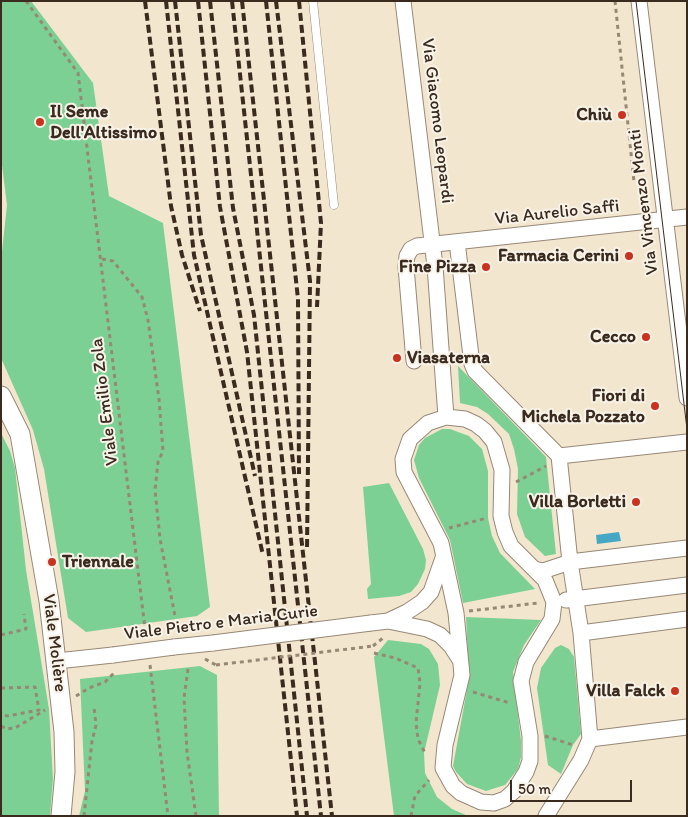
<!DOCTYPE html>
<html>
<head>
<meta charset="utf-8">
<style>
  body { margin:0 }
  #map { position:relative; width:688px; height:817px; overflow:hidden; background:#f3e6cf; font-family:Itim,sans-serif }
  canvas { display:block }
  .frame { position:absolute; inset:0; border:2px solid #3b2a1e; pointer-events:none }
  .scale { position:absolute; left:510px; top:780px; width:122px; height:22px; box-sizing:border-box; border:2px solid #3b2a1e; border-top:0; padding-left:6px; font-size:15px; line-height:18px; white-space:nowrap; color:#3b2a1e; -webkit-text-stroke:4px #f7f3e8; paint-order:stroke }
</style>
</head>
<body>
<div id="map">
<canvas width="688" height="817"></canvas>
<div class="frame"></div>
<div class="scale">50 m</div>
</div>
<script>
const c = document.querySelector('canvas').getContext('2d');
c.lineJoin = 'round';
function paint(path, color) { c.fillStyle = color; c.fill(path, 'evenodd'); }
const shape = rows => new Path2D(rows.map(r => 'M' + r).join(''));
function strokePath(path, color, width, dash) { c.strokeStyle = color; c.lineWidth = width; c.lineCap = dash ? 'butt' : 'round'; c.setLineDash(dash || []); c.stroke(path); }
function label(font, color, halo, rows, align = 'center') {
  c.font = font + ' Itim,sans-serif'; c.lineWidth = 4; c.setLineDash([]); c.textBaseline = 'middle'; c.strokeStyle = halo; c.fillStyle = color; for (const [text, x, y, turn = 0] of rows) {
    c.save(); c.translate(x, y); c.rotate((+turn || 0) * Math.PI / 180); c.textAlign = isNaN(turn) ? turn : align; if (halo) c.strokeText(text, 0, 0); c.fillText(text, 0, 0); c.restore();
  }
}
paint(shape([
  [1,1,31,1,93,83,109,196,163,223,210,607,197,616,86,632,68,618,44,469,33,430,1,358,1,261,7,205,1,157],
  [458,366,546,457,556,554,545,556,525,537,517,514,518,469,514,449,509,434,488,414,477,407,460,403],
  [442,429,450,429,469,436,482,449,488,471,488,518,492,536,500,553,535,589,463,603,450,540,419,478,414,460,419,445,425,438],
  [1,433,10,451,15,468,26,570,49,709,53,779,50,816,1,816],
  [389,483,423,549,426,560,425,569,418,584,411,592,399,596,368,599,367,589,371,584,363,487],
  [466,617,541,620,524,645,513,672,521,741,521,757,518,769,505,785,486,791,467,784,456,772,453,766,469,679],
  [388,640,421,644,429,649,438,664,440,685,424,753,425,773,437,797,452,809,468,816,394,816,374,657],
  [561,645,569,649,574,657,581,734,573,745,561,774,548,765,537,688,541,668,555,648],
  [200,666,217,675,219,816,79,816,85,791,80,679]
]), '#7cd093');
paint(shape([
  [619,532,621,541,597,544,596,535]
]), '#44a8c4');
const service = shape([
  [313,1,334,205]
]);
const minor = shape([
  [403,1,435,266,446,417],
  [639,1,687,398],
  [457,242,472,364,475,371,559,456,570,562,581,633,590,739,581,760,546,816],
  [414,361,406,267,407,256,411,249,417,246,687,217],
  [446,417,465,419,476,424,485,431,494,442,502,470,501,516,505,532,511,546,545,580,554,602,552,619,526,662,521,681,530,736,530,761,526,772,514,791,505,799,494,803,481,802,461,793,453,786,443,768,445,745,462,675,456,613,441,543,404,472,403,459,410,439,428,423,446,417],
  [559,456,687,442],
  [534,569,543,571,570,562,687,548],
  [566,600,687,585],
  [388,621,407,612,422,602,431,592,443,558],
  [371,623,388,621,427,629,440,635,451,646,460,660],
  [581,633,687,619],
  [174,647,213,643],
  [57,661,113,655],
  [590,739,687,727]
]);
const tertiary = shape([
  [1,396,20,434,49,601,64,732,65,772,61,816]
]);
strokePath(service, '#978876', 9);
strokePath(minor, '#978876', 17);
strokePath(tertiary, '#978876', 21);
strokePath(shape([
  [26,1,78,73,146,637],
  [615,1,634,182],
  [102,259,113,261,142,297,148,320,159,399,163,451,158,462,155,490,160,539,175,616],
  [516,482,546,466],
  [449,528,487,518],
  [469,611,538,603],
  [1,635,26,629,24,614],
  [373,646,383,638],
  [374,653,395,658,418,668,420,683,416,723,418,739,425,753],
  [205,659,216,665],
  [150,665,168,816],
  [188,669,184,698,187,752,196,816],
  [1,688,35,687,39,710,7,716,1,713],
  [473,692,510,703],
  [76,696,89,688,105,682,116,671],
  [1,726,7,729,15,728,45,710],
  [545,736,573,745],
  [84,816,92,741,96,725,94,707],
  [411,816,415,796,429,780]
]), '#978876', 3, [4, 4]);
strokePath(service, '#fff', 8);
strokePath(minor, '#fff', 15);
strokePath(tertiary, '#fff', 19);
strokePath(shape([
  [636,1,687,429]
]), '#3b2a1e', 1);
strokePath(shape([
  [145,1,171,206,182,255,200,311],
  [166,1,194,255,263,555],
  [175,1,201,235,255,476],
  [198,1,220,207,247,352,297,816],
  [210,1,233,208,254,315,307,816],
  [232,1,321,816],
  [242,1,332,816],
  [266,1,298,299,299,474],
  [276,1,310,281,307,549],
  [299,1,321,223,317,307]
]), '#3b2a1e', 4, [8, 4]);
const minorBridge = shape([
  [213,643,371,623],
  [113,655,174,647]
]);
strokePath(minorBridge, '#978876', 17, []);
strokePath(shape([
  [216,665,373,646]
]), '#978876', 3, [4, 4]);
strokePath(minorBridge, '#fff', 15);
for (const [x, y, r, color] of [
  [622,115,5,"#c8321e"],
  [40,122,5,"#c8321e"],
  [629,256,5,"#c8321e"],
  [486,267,5,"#c8321e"],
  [646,337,5,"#c8321e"],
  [397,358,5,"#c8321e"],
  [655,406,5,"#c8321e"],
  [636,502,5,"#c8321e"],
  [52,562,5,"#c8321e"],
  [675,691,5,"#c8321e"]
]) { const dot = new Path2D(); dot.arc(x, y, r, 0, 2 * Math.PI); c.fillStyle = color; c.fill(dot); strokePath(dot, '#f7f3e8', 2); }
label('bold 18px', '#3b2a1e', '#f7f3e8', [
  ["Il Seme",50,112,"left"],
  ["Dell'Altissimo",50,133,"left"],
  ["Chiù",612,115],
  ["Farmacia Cerini",619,256],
  ["Fine Pizza",476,267],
  ["Cecco",636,337],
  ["Viasaterna",407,358,"left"],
  ["Fiori di",645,396],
  ["Michela Pozzato",645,417],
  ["Villa Borletti",626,502],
  ["Triennale",62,562,"left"],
  ["Villa Falck",665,691]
], 'right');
label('18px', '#3b2a1e', '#f7f3e8', [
  ["Via Giacomo Leopardi",437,121,83],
  ["Via Vincenzo Monti",644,202,-97],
  ["Via Aurelio Saffi",557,213,-6],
  ["Viale Emilio Zola",105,402,-97],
  ["Viale Pietro e Maria Curie",221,623,-7],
  ["Viale Molière",54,643,83]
]);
</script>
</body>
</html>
